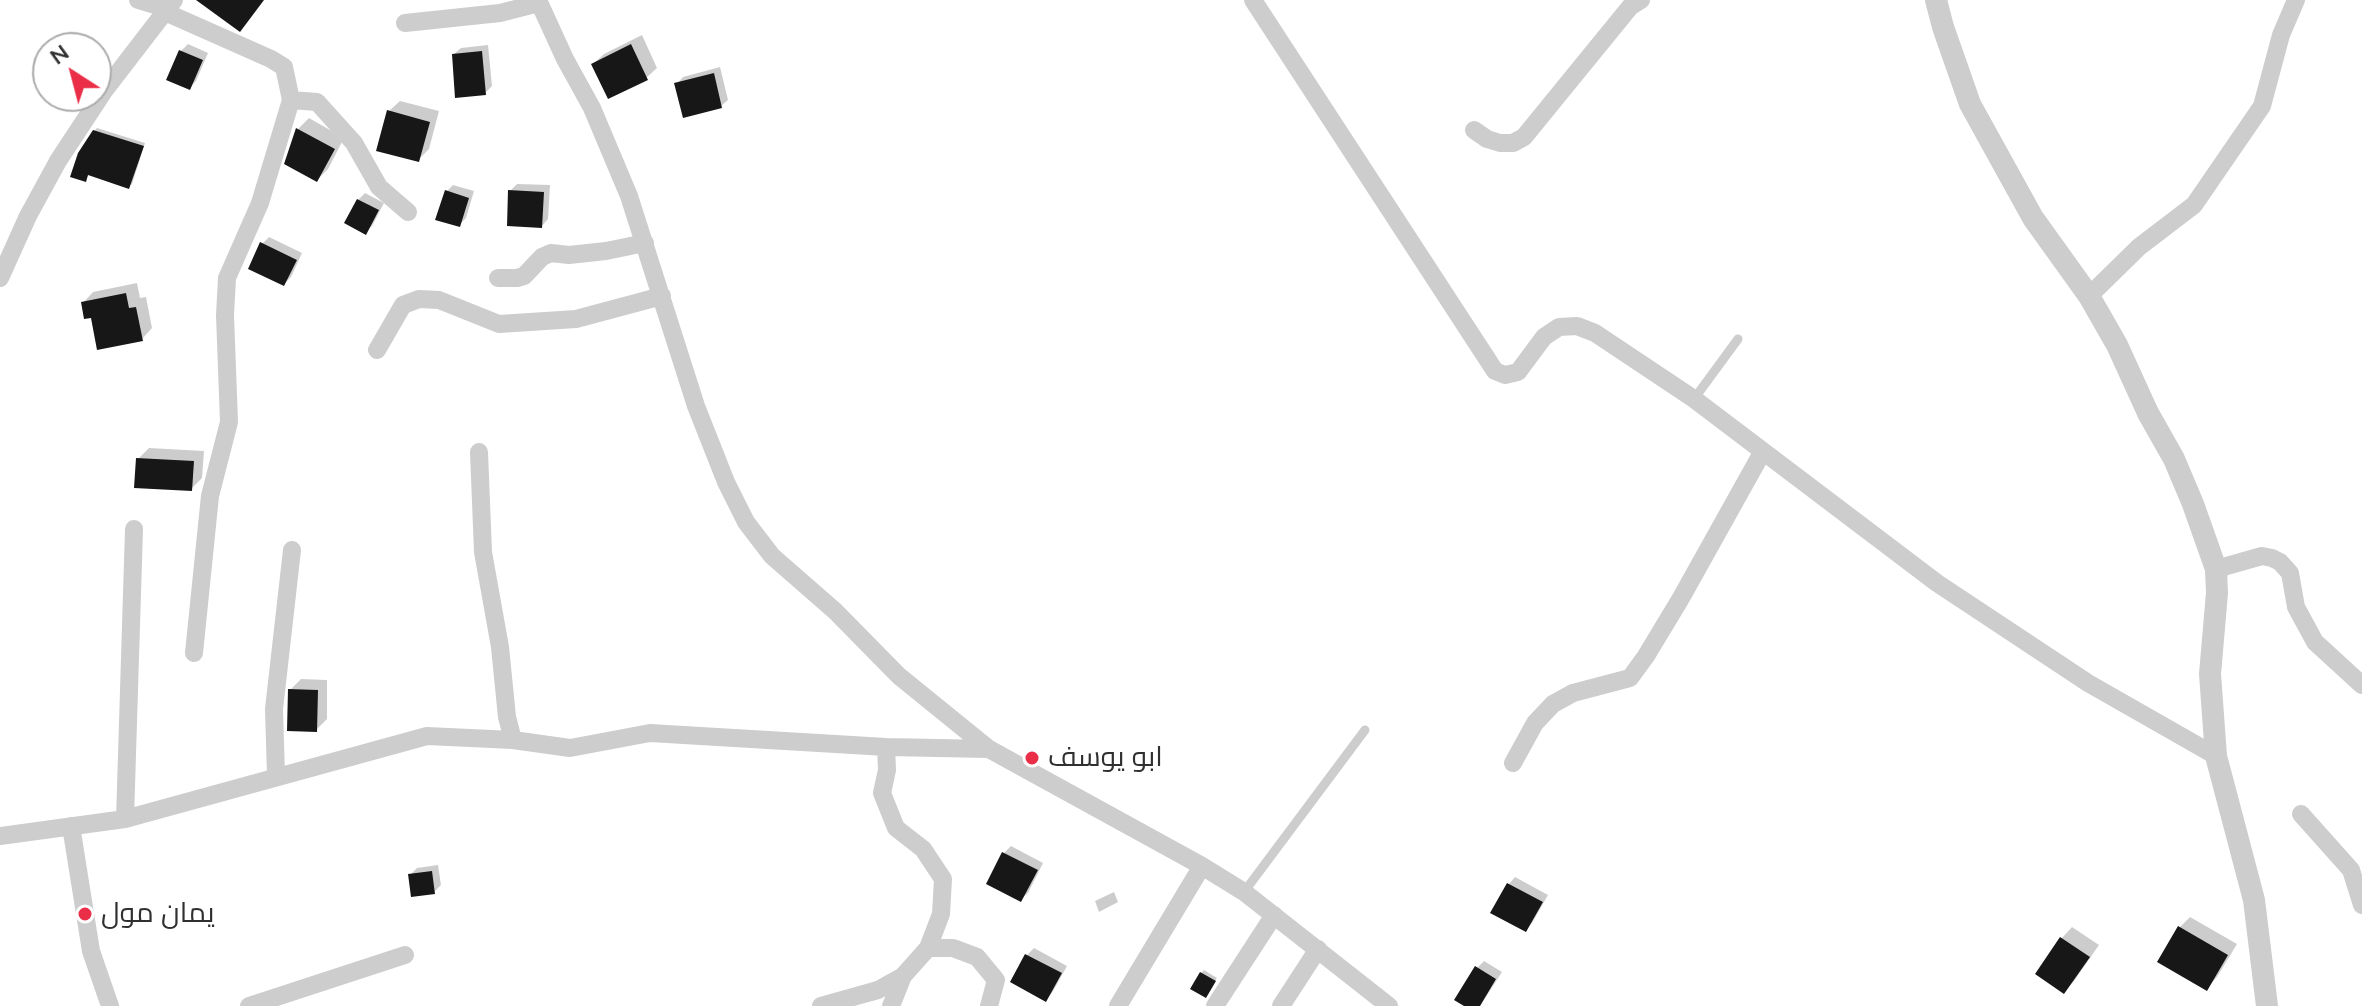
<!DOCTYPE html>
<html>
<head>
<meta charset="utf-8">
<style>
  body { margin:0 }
  #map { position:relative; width:2362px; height:1006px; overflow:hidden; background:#fff; font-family:Mulish,sans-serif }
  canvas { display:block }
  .north { position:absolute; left:32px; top:32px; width:80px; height:80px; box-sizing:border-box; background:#fff; border:2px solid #acacac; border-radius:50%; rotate:324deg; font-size:22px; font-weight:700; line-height:32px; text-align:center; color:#303030 }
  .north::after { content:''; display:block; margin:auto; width:28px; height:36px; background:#ea2e48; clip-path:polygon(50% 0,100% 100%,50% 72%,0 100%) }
</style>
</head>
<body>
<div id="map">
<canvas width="2362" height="1006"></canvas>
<div class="north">N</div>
</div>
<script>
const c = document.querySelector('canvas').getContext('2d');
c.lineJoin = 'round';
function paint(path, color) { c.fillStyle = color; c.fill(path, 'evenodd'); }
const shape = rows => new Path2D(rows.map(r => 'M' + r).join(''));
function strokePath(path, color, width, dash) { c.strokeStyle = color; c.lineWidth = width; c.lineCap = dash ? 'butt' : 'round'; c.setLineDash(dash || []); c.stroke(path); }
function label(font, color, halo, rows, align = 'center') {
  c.font = font + ' Mulish,Cairo,sans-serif'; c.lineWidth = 8; c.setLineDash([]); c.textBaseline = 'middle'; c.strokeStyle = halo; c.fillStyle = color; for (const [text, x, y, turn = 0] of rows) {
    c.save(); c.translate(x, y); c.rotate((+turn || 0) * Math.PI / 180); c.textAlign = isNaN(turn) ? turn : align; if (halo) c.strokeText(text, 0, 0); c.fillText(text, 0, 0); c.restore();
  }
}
paint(shape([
  [642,35,657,68,646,78,593,64,604,54],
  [188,44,208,53,196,81,189,88,181,51],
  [488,45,492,86,485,93,454,54,461,48],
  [720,67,728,100,721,106,677,84,683,77],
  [400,101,439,111,429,149,418,160,389,111],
  [309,118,344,138,328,169,317,180,287,163,298,129],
  [97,128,145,143,132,184,129,186,89,174,85,180,94,131],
  [517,184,550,185,548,219,542,226,510,191],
  [453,185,474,191,466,218,459,225,446,192],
  [365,193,384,203,372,226,365,232,358,200],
  [269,237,302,253,291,277,284,284,262,244],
  [137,283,140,298,146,297,152,328,142,339,92,316,83,303,93,292],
  [149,448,204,451,202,478,191,489,138,459],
  [301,679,327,680,327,719,316,730,290,690],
  [1011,846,1043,863,1028,893,1021,899,1004,853],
  [438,865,441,885,434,892,410,875,417,868],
  [1515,877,1548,895,1532,923,1525,930,1509,884],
  [1114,892,1118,902,1099,912,1095,901],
  [2190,917,2237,944,2217,977,2207,988,2179,928],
  [2072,927,2099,945,2074,981,2064,991,2038,974,2062,938],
  [1034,948,1067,966,1052,993,1045,1000,1012,981,1027,955],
  [1484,961,1502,972,1480,1006,1467,1006,1477,968],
  [1204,970,1217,978,1208,993,1201,973]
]), '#0003');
paint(shape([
  [196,0,264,0,240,32],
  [631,44,648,80,608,99,591,64],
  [179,50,203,60,190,90,166,80],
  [482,51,486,95,455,98,452,54],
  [714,73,722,108,683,118,674,83],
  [387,110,430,122,419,162,376,151],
  [296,128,335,149,317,182,284,164],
  [93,130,144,146,129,189,88,175,86,182,70,177,78,153],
  [445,190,469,198,460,227,435,220],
  [508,190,544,192,542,228,507,226],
  [357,199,379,210,366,235,344,223],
  [260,242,297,260,284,286,248,269],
  [126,293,129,308,136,307,143,341,97,350,91,318,84,319,81,302],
  [136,458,194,461,192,491,134,488],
  [288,689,318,690,317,732,287,731],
  [1002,852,1038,870,1021,902,986,884],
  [432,871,435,894,411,897,408,874],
  [1507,883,1543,902,1526,932,1490,913],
  [2178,926,2228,955,2207,991,2157,962],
  [2060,937,2090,957,2064,994,2035,974],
  [1025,954,1062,973,1046,1002,1010,982],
  [1475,966,1496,979,1480,1006,1464,1006,1454,1000],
  [1200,972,1216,981,1206,998,1190,989]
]), '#171717');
strokePath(shape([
  [1694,399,1738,339],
  [1244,892,1365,730]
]), '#cdcdcd', 9);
strokePath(shape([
  [138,0,158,6,165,12,271,59,284,67,291,100,317,102,354,143,379,187,408,212],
  [538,0,565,59,592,108,629,196,696,406,726,482,746,522,772,556,835,611,899,676,989,749],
  [1253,0,1495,371,1505,375,1518,372,1544,337,1559,327,1577,326,1595,333,1694,399,1937,583,2088,683,2216,756],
  [405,23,500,13,539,3],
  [1474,130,1487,139,1500,143,1513,143,1524,137,1630,7,1641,0],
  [0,278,28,216,58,161,104,91,174,0],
  [498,278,517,278,524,276,542,257,551,253,569,255,606,251,645,243],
  [2089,296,2139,247,2194,205,2262,106,2281,35,2296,0],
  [377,350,403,305,419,299,439,300,499,324,576,319,662,296],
  [479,452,483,552,500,647,507,717,513,740],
  [2216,569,2262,556,2272,558,2280,562,2290,573,2296,607,2315,642,2362,685],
  [194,653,210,496,229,422,225,315,227,278,260,203,291,100],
  [1513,763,1535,723,1553,704,1573,693,1630,678,1646,656,1681,598,1763,451],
  [276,776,274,709,292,550],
  [2301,814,2351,870,2362,905],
  [125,819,134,529],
  [71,826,91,951,110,1006],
  [0,836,125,819,427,736,513,740,570,748,650,733,886,747,989,749,1202,866,1244,892,1389,1006],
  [928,948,953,948,977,957,996,980,989,1006],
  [249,1006,405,955],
  [821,1006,878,990,903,976,928,948,941,914,943,879,923,849,896,828,882,793,887,770,886,747],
  [891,1006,903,976],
  [1118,1006,1202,866],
  [1215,1006,1274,915],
  [1281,1006,1318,949]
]), '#cdcdcd', 18);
strokePath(shape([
  [1936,0,1943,27,1970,104,2033,218,2089,296,2117,345,2148,413,2174,459,2193,504,2216,569,2217,593,2210,674,2216,756,2254,900,2267,1006]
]), '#cdcdcd', 22);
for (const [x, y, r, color] of [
  [1032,758,8,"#ea2e48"],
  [85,914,8,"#ea2e48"]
]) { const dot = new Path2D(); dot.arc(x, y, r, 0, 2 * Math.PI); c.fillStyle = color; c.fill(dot); strokePath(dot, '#fff', 3); }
label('28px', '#303030', '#fff', [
  ["ابو يوسف",1048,758],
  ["يمان مول",101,914]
], 'left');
</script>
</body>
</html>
